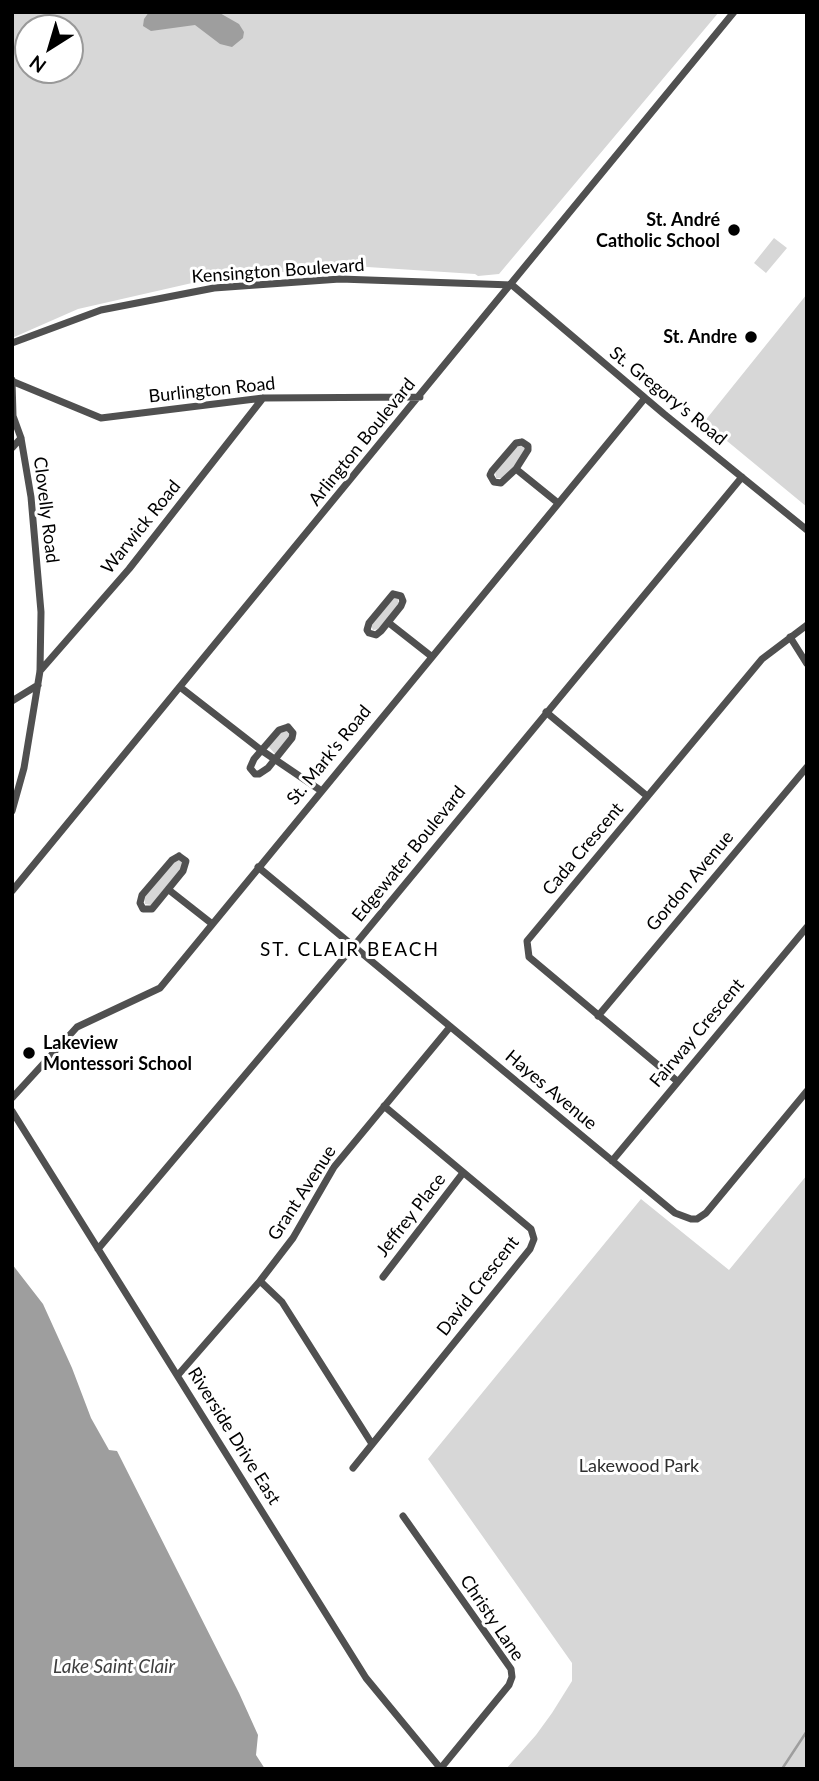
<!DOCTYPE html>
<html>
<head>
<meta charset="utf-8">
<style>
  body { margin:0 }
  #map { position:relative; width:819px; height:1781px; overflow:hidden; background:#fff; font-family:Lato,sans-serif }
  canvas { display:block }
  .frame { position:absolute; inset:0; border:14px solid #000; pointer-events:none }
  .north { position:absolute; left:14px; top:14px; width:70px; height:70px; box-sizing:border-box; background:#fff; border:2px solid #999; border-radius:50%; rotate:217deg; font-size:19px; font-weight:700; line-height:28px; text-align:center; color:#000 }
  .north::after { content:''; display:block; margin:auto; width:24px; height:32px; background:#000; clip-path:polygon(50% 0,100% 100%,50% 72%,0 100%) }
</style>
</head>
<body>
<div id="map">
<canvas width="819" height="1781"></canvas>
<div class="frame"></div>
<div class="north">N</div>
</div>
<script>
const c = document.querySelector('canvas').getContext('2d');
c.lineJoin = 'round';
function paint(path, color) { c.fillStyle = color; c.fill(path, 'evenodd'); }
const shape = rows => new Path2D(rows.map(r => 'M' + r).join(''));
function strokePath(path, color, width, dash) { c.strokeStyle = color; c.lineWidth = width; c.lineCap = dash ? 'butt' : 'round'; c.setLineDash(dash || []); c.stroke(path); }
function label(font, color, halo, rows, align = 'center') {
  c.font = font + ' Lato,sans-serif'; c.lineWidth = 6; c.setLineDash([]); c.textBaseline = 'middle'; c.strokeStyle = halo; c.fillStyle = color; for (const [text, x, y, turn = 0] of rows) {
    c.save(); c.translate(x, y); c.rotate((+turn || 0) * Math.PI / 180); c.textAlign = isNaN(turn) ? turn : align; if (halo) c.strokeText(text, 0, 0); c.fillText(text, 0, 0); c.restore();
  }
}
paint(shape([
  [12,12,719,12,499,274,478,276,475,274,352,266,214,278,78,309,12,338],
  [28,28,70,28,70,70,28,70],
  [774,238,787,248,766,273,754,263],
  [807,294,807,507,704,422],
  [520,445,525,449,519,461,504,478,496,478,495,471,515,447],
  [394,597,398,599,399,604,379,629,373,630,371,626],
  [287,731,290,736,275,754,268,746,280,733],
  [179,859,182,861,182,867,151,905,145,904,144,896,173,862],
  [807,1175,807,1769,506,1769,536,1735,552,1713,572,1681,572,1663,428,1459,641,1199,729,1270]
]), '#d7d7d7');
paint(shape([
  [149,12,218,12,239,24,244,32,243,38,232,47,220,44,195,25,151,31,143,26,144,19],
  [12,1264,43,1304,72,1368,91,1418,109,1450,117,1451,239,1693,258,1735,256,1755,265,1769,12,1769]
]), '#9e9e9e');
strokePath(shape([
  [782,1769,807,1731]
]), '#9e9e9e', 2.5);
strokePath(shape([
  [512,285,664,414,807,530],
  [12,343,101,310,214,288,340,279,512,285],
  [12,380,13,416,21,438,31,497,41,612,40,671,24,768,12,811],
  [14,382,101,418,263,398,420,397],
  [522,442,528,446,528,450,516,469,501,483,494,482,490,475,492,471,516,443,522,442],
  [12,448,21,438],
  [516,469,558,503],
  [393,594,401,596,403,601,401,606,381,631,376,635,369,633,367,630,369,623,393,594],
  [389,623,431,656],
  [790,637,807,664],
  [40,671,129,569,263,398],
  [180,687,261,750,320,790],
  [12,701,38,685],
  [546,712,647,796],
  [288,727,293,733,292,738,268,768,259,774,255,774,250,768,254,759,279,730,288,727],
  [179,856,186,861,183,871,152,909,143,909,140,903,142,895,172,860,179,856],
  [258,867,675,1213,691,1219,697,1219,706,1213,807,1091],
  [169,890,211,923],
  [12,891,734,12],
  [598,1016,807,767],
  [677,1081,529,957,527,941,762,659,807,625],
  [12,1098,77,1027,160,988,645,398],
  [12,1111,366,1678,441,1769],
  [612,1161,807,927],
  [98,1249,353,947,742,477],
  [383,1277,463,1173],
  [260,1281,282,1302,372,1444],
  [178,1375,260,1281,293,1238,334,1167,450,1027],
  [353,1468,530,1249,534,1239,531,1229,384,1106],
  [403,1516,511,1669,512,1677,509,1685,441,1768]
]), '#505050', 7);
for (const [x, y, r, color] of [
  [734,230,7,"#000"],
  [751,337,7,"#000"],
  [29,1053,7,"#000"]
]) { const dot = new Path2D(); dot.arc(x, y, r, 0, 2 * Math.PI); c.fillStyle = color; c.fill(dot); strokePath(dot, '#fff', 2.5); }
label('bold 18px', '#000', '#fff', [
  ["St. André",720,220],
  ["Catholic School",720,241],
  ["St. Andre",737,337],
  ["Lakeview",43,1043,"left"],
  ["Montessori School",43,1064,"left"]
], 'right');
label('18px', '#000', '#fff', [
  ["Kensington Boulevard",278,271,-4],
  ["Burlington Road",212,390,-6],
  ["St. Gregory's Road",668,396,39],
  ["Arlington Boulevard",362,442,-51],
  ["Clovelly Road",46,510,83],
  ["Warwick Road",141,527,-51],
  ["St. Mark's Road",329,755,-51],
  ["Cada Crescent",583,849,-50],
  ["Edgewater Boulevard",409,854,-51],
  ["Gordon Avenue",690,881,-50],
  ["Fairway Crescent",697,1033,-50],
  ["Hayes Avenue",551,1090,40],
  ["Grant Avenue",302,1193,-57],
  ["Jeffrey Place",411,1215,-52],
  ["David Crescent",478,1286,-52],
  ["Riverside Drive East",234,1436,58],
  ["Christy Lane",492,1618,56]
]);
label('18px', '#2e2e2e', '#fff', [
  ["Lakewood Park",639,1466]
]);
c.letterSpacing = '2px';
label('19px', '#000', '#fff', [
  ["ST. CLAIR BEACH",350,950]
]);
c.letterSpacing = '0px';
label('italic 19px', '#3f3f3f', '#fff', [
  ["Lake Saint Clair",114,1667]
]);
</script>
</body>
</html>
